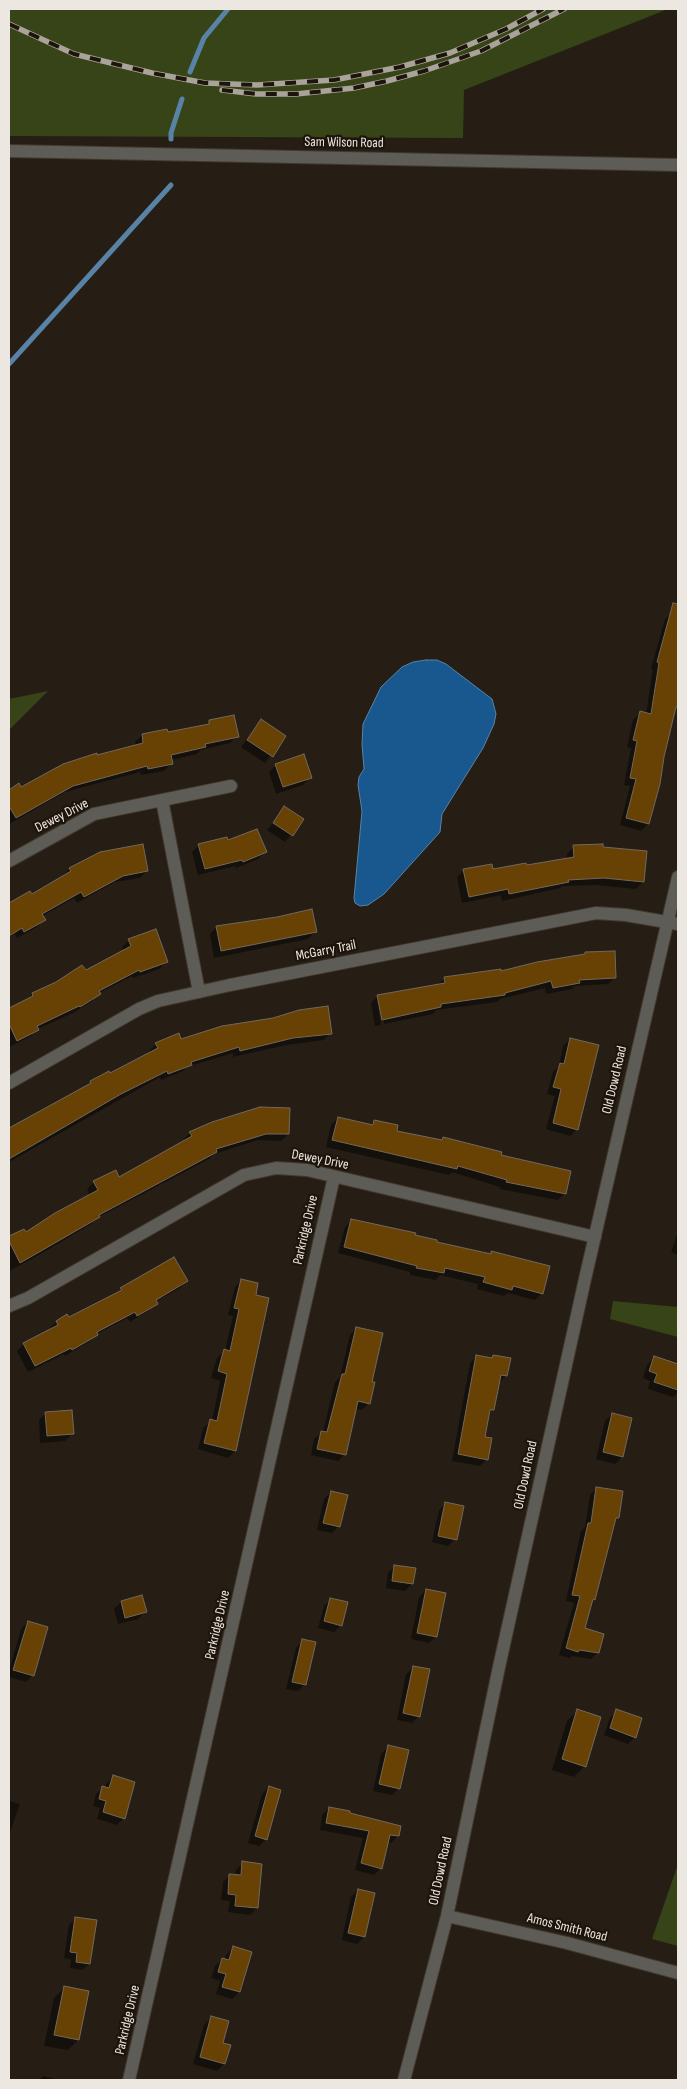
<!DOCTYPE html>
<html>
<head>
<meta charset="utf-8">
<style>
  body { margin:0 }
  #map { position:relative; width:687px; height:2089px; overflow:hidden; background:#261e15; font-family:"Sofia Sans Condensed",sans-serif }
  canvas { display:block }
  .frame { position:absolute; inset:0; border:10px solid #ece7e0; pointer-events:none }
</style>
</head>
<body>
<div id="map">
<canvas width="687" height="2089"></canvas>
<div class="frame"></div>
</div>
<script>
const c = document.querySelector('canvas').getContext('2d');
c.lineJoin = 'round';
function paint(path, color) { c.fillStyle = color; c.fill(path, 'evenodd'); }
const shape = rows => new Path2D(rows.map(r => 'M' + r).join(''));
function strokePath(path, color, width, dash) { c.strokeStyle = color; c.lineWidth = width; c.lineCap = dash ? 'butt' : 'round'; c.setLineDash(dash || []); c.stroke(path); }
function label(font, color, halo, rows, align = 'center') {
  c.font = font + ' "Sofia Sans Condensed",sans-serif'; c.lineWidth = 4.5; c.setLineDash([]); c.textBaseline = 'middle'; c.strokeStyle = halo; c.fillStyle = color; for (const [text, x, y, turn = 0] of rows) {
    c.save(); c.translate(x, y); c.rotate((+turn || 0) * Math.PI / 180); c.textAlign = isNaN(turn) ? turn : align; if (halo) c.strokeText(text, 0, 0); c.fillText(text, 0, 0); c.restore();
  }
}
paint(shape([
  [9,9,668,9,464,90,463,138,9,136],
  [48,691,9,730,9,699],
  [613,1301,678,1307,678,1337,610,1319],
  [678,1864,678,1946,652,1939]
]), '#364417');
const water = shape([
  [426,660,437,660,446,664,492,699,496,714,494,724,483,748,442,814,440,832,384,894,368,905,360,906,355,903,354,898,362,811,358,785,359,777,364,769,362,744,363,724,381,687,402,667,413,662,426,660]
]);
paint(water, '#19588e');
strokePath(water, '#5883a7', 1);
paint(shape([
  [672,612,678,613,678,698,677,706,674,709,659,784,648,824,641,831,620,825,630,786,624,785,631,748,627,747,633,720,640,713,646,714,653,669,651,669,665,619],
  [261,721,284,737,265,763,241,747],
  [209,722,237,736,230,743,201,750,197,754,171,760,171,764,164,771,141,775,140,772,65,792,9,824,9,791,19,785,21,789,96,756,136,747,135,742,142,735,167,734,205,726],
  [276,765,310,778,303,785,276,794,269,772],
  [285,808,303,820,285,842,267,830],
  [227,842,265,852,258,859,236,868,235,866,198,875,192,852,199,845],
  [574,847,602,848,643,882,636,889,596,885,562,886,560,888,502,901,501,895,462,903,457,877,464,870,492,871,567,859,567,854],
  [70,869,147,871,140,878,115,882,77,903,74,898,42,916,44,920,37,927,17,938,15,934,9,937,9,904,31,896,63,877,63,875],
  [311,911,315,932,308,939,214,958,210,934,217,927],
  [129,940,166,962,159,969,133,978,132,976,99,993,92,1001,73,1013,37,1029,31,1036,9,1047,9,1009,27,1000,33,994,85,972,123,952,122,947],
  [586,953,615,977,608,984,575,986,572,989,546,994,545,988,500,999,497,1002,436,1010,433,1014,384,1024,379,1000,377,1000,381,1025,375,1026,371,1003,378,996,438,985,445,978,500,973],
  [330,1033,324,1040,286,1045,233,1057,233,1053,187,1067,183,1071,161,1080,160,1077,9,1162,9,1129,150,1054,149,1051,156,1044,180,1040],
  [570,1039,577,1129,570,1136,546,1129,555,1096,547,1094,553,1072,559,1066,563,1046],
  [338,1118,370,1126,374,1122,395,1132,441,1141,444,1138,500,1156,565,1193,558,1200,500,1189,500,1187,452,1172,449,1175,326,1147,331,1125],
  [190,1133,288,1134,281,1141,258,1140,214,1154,209,1159,97,1218,91,1224,39,1255,9,1271,9,1238,23,1230,25,1234,90,1196,87,1189,94,1182,118,1179,184,1142,183,1140],
  [352,1220,436,1243,490,1255,492,1253,542,1293,535,1300,508,1293,504,1296,477,1289,478,1284,440,1275,436,1280,410,1275,410,1272,338,1253,345,1227],
  [678,1231,678,1255,671,1252],
  [242,1280,235,1451,228,1458,198,1449,203,1428,212,1421,220,1381,211,1378,217,1358,225,1351,233,1316,228,1315,235,1287],
  [187,1281,180,1288,155,1302,156,1304,149,1310,130,1322,127,1318,97,1334,90,1341,65,1356,64,1354,28,1372,17,1351,24,1344,51,1331,49,1329,56,1322,69,1319,115,1295,121,1289],
  [357,1328,370,1382,368,1404,362,1410,355,1409,345,1454,338,1461,311,1455,314,1439,323,1432,335,1382,340,1377,350,1335],
  [477,1356,490,1359,493,1356,509,1359,506,1376,499,1383,493,1410,488,1415,483,1438,487,1459,480,1466,452,1461,470,1363],
  [654,1358,678,1365,678,1392,673,1397,648,1389,650,1381,643,1378,647,1365],
  [46,1413,72,1434,65,1441,40,1443,39,1420],
  [612,1414,622,1457,615,1464,596,1459,605,1421],
  [597,1488,618,1518,613,1522,594,1599,591,1602,583,1629,598,1652,591,1659,572,1656,570,1658,559,1655,574,1603,566,1601,581,1531,585,1527,590,1495],
  [331,1492,339,1526,332,1533,317,1530,324,1499],
  [446,1503,455,1539,448,1546,432,1542,439,1510],
  [395,1566,412,1584,405,1591,386,1588,388,1573],
  [426,1590,436,1636,429,1643,411,1639,419,1597],
  [331,1599,341,1625,334,1632,318,1628,324,1606],
  [121,1602,145,1612,138,1619,118,1624,114,1609],
  [28,1622,33,1675,26,1682,9,1677,9,1671,21,1629],
  [302,1641,305,1684,298,1691,286,1689,296,1648],
  [413,1668,419,1716,412,1723,397,1720,406,1674],
  [577,1711,585,1766,574,1777,552,1770,567,1721],
  [617,1711,635,1737,628,1744,604,1735,610,1718],
  [388,1747,399,1788,392,1795,373,1791,381,1754],
  [113,1777,124,1818,117,1825,97,1819,100,1808,93,1806,96,1794,103,1788,105,1788,106,1784],
  [269,1787,266,1839,259,1846,248,1843,262,1794],
  [9,1801,20,1804,9,1835],
  [329,1808,349,1814,398,1836,391,1843,387,1842,381,1868,374,1875,355,1870,363,1838,320,1830,322,1815],
  [243,1863,257,1908,250,1915,228,1912,230,1901,221,1900,223,1882,230,1875,235,1876,236,1870],
  [358,1890,364,1937,357,1944,342,1940,351,1897],
  [76,1918,89,1964,82,1970,70,1968,71,1960,64,1958,69,1925],
  [233,1948,251,1953,239,1992,232,1999,216,1994,220,1981,211,1978,215,1966,222,1959,225,1960,226,1955],
  [64,1988,78,2040,68,2050,44,2046,54,1998],
  [211,2018,221,2043,224,2064,217,2071,193,2064,204,2025],
  [43,2076,60,2080,39,2080]
]), '#0007');
strokePath(shape([
  [190,72,204,38,228,9],
  [171,139,171,133,182,99],
  [9,364,171,185]
]), '#5883a7', 5);
const building = shape([
  [673,603,678,604,678,707,676,707,664,757,660,784,649,824,626,818,636,779,630,778,637,741,633,740,640,711,651,714,659,663,657,662,673,603],
  [234,715,239,737,205,744,206,747,171,755,173,764,148,769,147,766,73,786,16,818,9,806,9,790,19,783,21,787,63,764,97,753,97,755,143,743,142,734,167,729,168,732,209,724,209,720,234,715],
  [261,719,286,736,273,757,247,740,261,719],
  [304,754,312,778,283,787,275,764,304,754],
  [284,806,304,819,293,836,273,823,284,806],
  [257,829,267,852,243,862,242,860,205,869,198,844,227,837,228,840,257,829],
  [143,844,148,871,123,876,84,897,81,892,42,914,46,920,24,932,22,928,9,936,9,903,30,891,32,894,71,871,69,868,100,852,143,844],
  [603,844,603,847,647,851,644,882,604,878,568,880,569,882,509,894,508,889,469,897,463,869,492,864,493,869,526,863,527,865,574,857,573,845,603,844],
  [312,909,317,932,221,951,216,926,277,917,312,909],
  [156,929,168,962,140,972,139,970,99,991,101,994,80,1007,79,1006,37,1026,39,1030,17,1041,9,1024,9,1008,33,996,32,993,56,982,82,965,86,970,131,946,128,939,156,929],
  [615,951,616,978,579,980,580,983,553,988,551,981,505,993,505,995,441,1004,441,1007,382,1020,377,995,445,983,444,977,501,969,501,971,537,962,585,954,585,952,615,951],
  [328,1006,332,1034,293,1038,240,1051,239,1047,191,1062,192,1065,168,1074,167,1071,121,1094,9,1159,9,1128,91,1083,90,1081,109,1071,110,1073,158,1048,155,1043,179,1033,181,1039,222,1026,273,1018,299,1010,328,1006],
  [570,1038,599,1045,578,1130,553,1123,561,1089,553,1087,560,1063,564,1064,570,1038],
  [260,1107,290,1108,289,1134,266,1134,216,1149,217,1152,99,1215,100,1217,20,1263,9,1241,9,1236,24,1229,26,1232,55,1213,98,1190,93,1181,116,1170,119,1177,192,1136,189,1132,212,1122,260,1107],
  [338,1117,373,1125,374,1120,398,1125,397,1131,442,1140,443,1137,502,1152,501,1155,571,1171,566,1194,506,1182,507,1180,458,1166,457,1169,332,1140,338,1117],
  [351,1219,416,1233,415,1235,437,1240,437,1242,491,1254,491,1251,550,1266,543,1294,513,1286,512,1290,483,1282,485,1277,445,1268,444,1273,416,1268,417,1266,344,1247,351,1219],
  [174,1257,188,1281,156,1300,158,1304,137,1316,135,1312,97,1332,98,1335,72,1350,71,1348,35,1366,23,1343,58,1325,56,1321,67,1314,69,1317,122,1290,120,1288,174,1257],
  [241,1279,258,1283,256,1295,269,1298,236,1451,204,1443,210,1419,217,1421,227,1374,218,1371,224,1349,230,1351,239,1309,234,1308,241,1279],
  [356,1327,383,1333,372,1382,375,1382,370,1404,358,1401,346,1455,317,1449,321,1431,327,1432,342,1374,345,1374,356,1327],
  [476,1355,492,1358,493,1355,511,1358,507,1376,501,1375,494,1410,490,1410,485,1437,492,1438,488,1460,458,1454,476,1355],
  [654,1356,678,1364,678,1390,654,1382,657,1374,649,1371,654,1356],
  [72,1410,74,1434,47,1436,45,1412,72,1410],
  [612,1413,632,1418,623,1457,603,1452,612,1413],
  [596,1487,623,1491,619,1518,616,1518,595,1600,593,1599,585,1628,604,1634,599,1653,579,1650,578,1652,566,1648,580,1596,572,1595,588,1523,591,1523,596,1487],
  [331,1491,348,1495,340,1527,323,1523,331,1491],
  [445,1502,464,1506,457,1540,438,1536,445,1502],
  [394,1565,416,1568,413,1584,392,1581,394,1565],
  [426,1589,446,1593,437,1637,417,1633,426,1589],
  [142,1595,147,1612,125,1618,121,1601,142,1595],
  [330,1598,348,1602,342,1626,324,1621,330,1598],
  [28,1621,48,1627,34,1676,13,1670,28,1621],
  [302,1639,316,1642,306,1685,292,1682,302,1639],
  [413,1666,430,1669,420,1717,403,1713,413,1666],
  [577,1709,601,1717,586,1767,562,1759,577,1709],
  [616,1709,642,1718,636,1738,610,1728,616,1709],
  [388,1745,409,1750,400,1789,379,1784,388,1745],
  [113,1775,135,1782,125,1819,103,1812,106,1801,99,1799,102,1786,109,1788,113,1775],
  [269,1786,281,1790,267,1840,255,1836,269,1786],
  [329,1807,350,1811,350,1813,401,1826,399,1836,390,1835,382,1869,361,1863,369,1831,326,1823,329,1807],
  [242,1861,262,1864,258,1908,235,1906,236,1895,228,1894,229,1874,241,1875,242,1861],
  [358,1889,375,1893,365,1937,348,1933,358,1889],
  [75,1917,97,1920,90,1964,76,1962,77,1953,70,1952,75,1917],
  [233,1946,252,1952,240,1992,222,1987,226,1974,218,1972,222,1958,229,1960,233,1946],
  [64,1986,89,1991,79,2040,54,2035,64,1986],
  [211,2016,229,2021,223,2043,231,2045,225,2064,200,2057,211,2016]
]);
paint(building, '#684204');
strokePath(building, '#72685d', 1);
const minor = shape([
  [162,800,199,992],
  [9,861,94,814,231,786],
  [9,1083,139,1009,158,1001,230,985,596,913,626,915,678,924],
  [9,1306,28,1298,244,1175,276,1168,307,1170,595,1237],
  [129,2080,334,1177]
]);
const tertiary = shape([
  [9,151,678,165],
  [447,1916,567,1943,678,1973],
  [404,2080,447,1916,499,1667,585,1279,678,877]
]);
strokePath(minor, '#423a31', 14);
strokePath(tertiary, '#423a31', 14);
strokePath(minor, '#5e5c56', 12);
strokePath(tertiary, '#5e5c56', 12);
const rail = shape([
  [9,24,74,54,152,73,205,83,257,85,334,80,400,67,450,53,506,29,543,9],
  [222,90,256,94,296,94,354,88,387,81,424,71,481,51,564,9]
]);
strokePath(rail, '#a9a39b', 5.5);
strokePath(rail, '#1d150c', 4, [11]);
label('14px', '#ece7e0', '#1d150c', [
  ["Sam Wilson Road",344,143,1],
  ["Dewey Drive",62,816,-27],
  ["McGarry Trail",326,951,-11],
  ["Old Dowd Road",615,1080,-77],
  ["Dewey Drive",320,1160,11],
  ["Parkridge Drive",306,1230,-77],
  ["Old Dowd Road",526,1475,-78],
  ["Parkridge Drive",218,1625,-77],
  ["Old Dowd Road",441,1871,-78],
  ["Amos Smith Road",567,1928,14],
  ["Parkridge Drive",128,2020,-77]
]);
</script>
</body>
</html>
